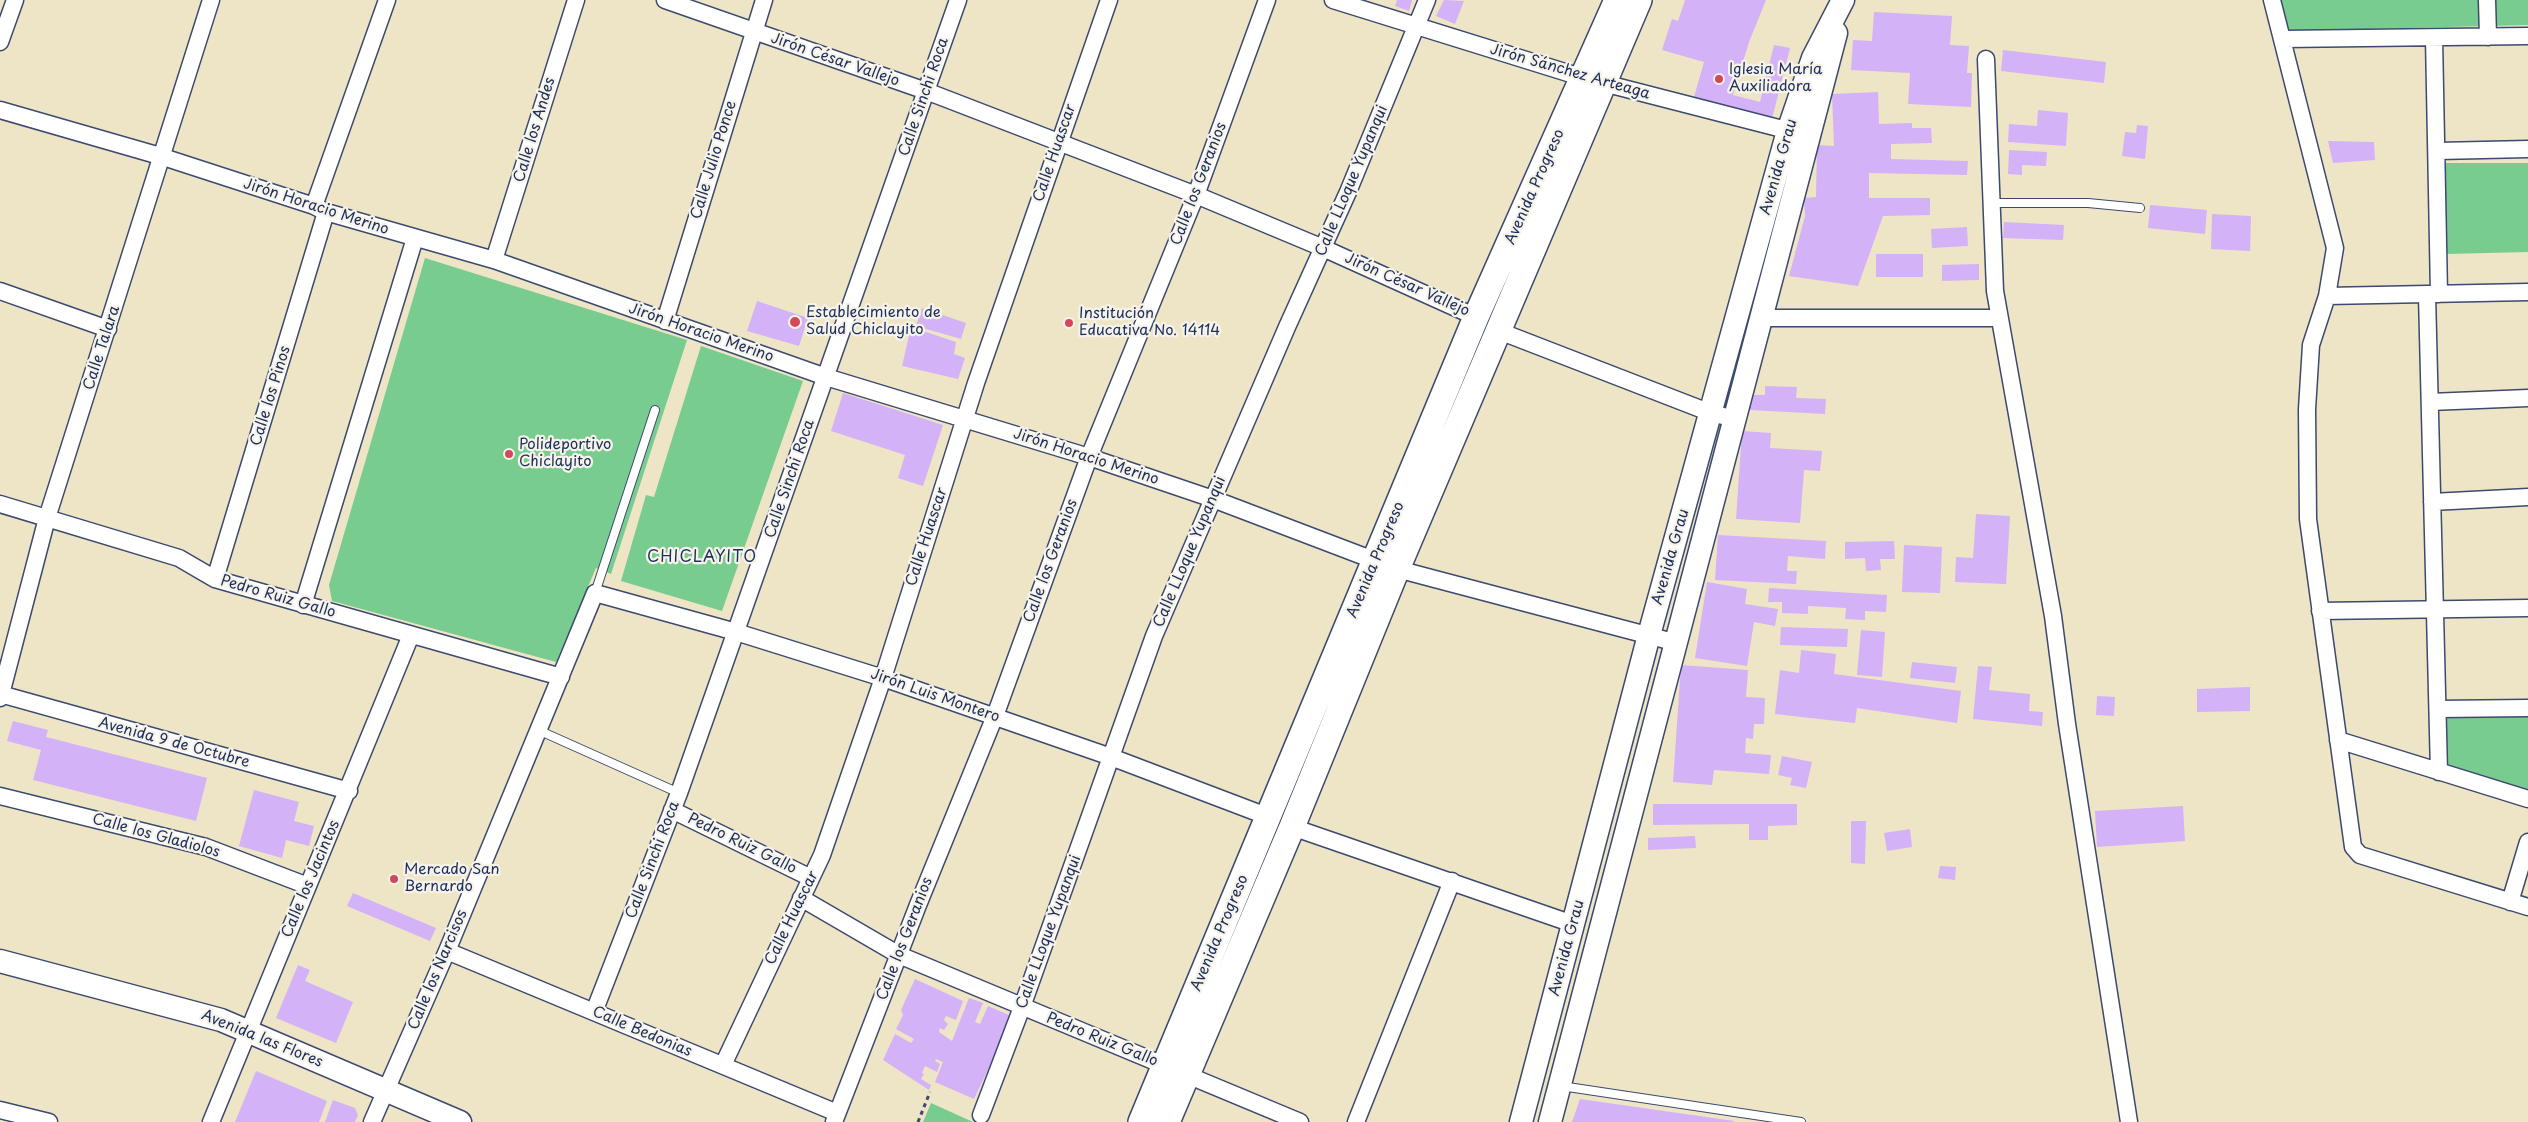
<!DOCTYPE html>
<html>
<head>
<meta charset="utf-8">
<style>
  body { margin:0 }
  canvas { display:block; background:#eee4c6 }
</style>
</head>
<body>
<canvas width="2528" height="1122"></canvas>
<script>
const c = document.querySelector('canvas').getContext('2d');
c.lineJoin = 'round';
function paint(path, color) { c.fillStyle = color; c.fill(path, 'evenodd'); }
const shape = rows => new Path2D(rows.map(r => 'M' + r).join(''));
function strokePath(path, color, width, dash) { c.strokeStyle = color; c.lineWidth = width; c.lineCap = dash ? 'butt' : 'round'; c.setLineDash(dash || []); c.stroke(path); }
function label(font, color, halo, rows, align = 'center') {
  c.font = font + ' "Playpen Sans",sans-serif'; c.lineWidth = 4.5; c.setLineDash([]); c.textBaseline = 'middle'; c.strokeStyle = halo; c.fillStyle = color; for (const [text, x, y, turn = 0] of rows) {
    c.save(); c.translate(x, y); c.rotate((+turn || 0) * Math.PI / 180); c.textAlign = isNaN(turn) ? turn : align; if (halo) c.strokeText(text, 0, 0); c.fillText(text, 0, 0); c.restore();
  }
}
paint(shape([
  [2279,0,2528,0,2528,25,2285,31],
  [2445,163,2528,163,2528,252,2446,254],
  [425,258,687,340,611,574,596,568,556,662,332,601,329,585],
  [701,346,803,381,722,611,621,581,646,495,654,497],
  [2528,715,2528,790,2445,768,2442,718],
  [931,1103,973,1122,923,1122]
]), '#79cc8f');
paint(shape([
  [1397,0,1412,0,1409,11,1395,6],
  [1444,0,1464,1,1455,24,1436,16],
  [1685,0,1766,0,1749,42,1733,95,1760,102,1774,45,1790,48,1772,119,1694,97,1704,62,1662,50,1672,19,1678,21],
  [1874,12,1952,16,1950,45,1969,46,1967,73,1972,73,1971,107,1908,104,1910,73,1851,70,1853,40,1872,41],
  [2003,50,2106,62,2104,83,2001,71],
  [1878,92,1879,124,1912,123,1912,128,1931,128,1932,143,1891,144,1891,159,1968,161,1967,175,1869,173,1869,198,1930,198,1930,215,1883,216,1858,286,1789,276,1805,216,1804,198,1816,197,1817,145,1834,146,1832,94],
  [2038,110,2068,113,2066,146,2008,142,2009,124,2037,126],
  [2137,125,2148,126,2145,159,2122,156,2125,132,2136,133],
  [2328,141,2374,142,2375,160,2333,163],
  [2009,150,2047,152,2046,166,2022,165,2022,175,2008,174],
  [2150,205,2207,210,2205,234,2148,228],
  [2212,214,2251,216,2250,251,2211,249],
  [2004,222,2064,225,2063,240,2003,238],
  [1967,227,1968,246,1932,248,1931,229],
  [1876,254,1923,254,1923,277,1876,277],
  [1979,264,1979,280,1942,281,1942,265],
  [757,301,808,318,799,346,747,331],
  [922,308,966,323,961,339,916,326],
  [911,327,956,342,954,354,965,358,958,379,902,366],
  [1765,386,1797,387,1796,398,1826,399,1825,414,1750,410,1750,395,1765,395],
  [843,393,943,425,923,486,898,478,905,455,831,431],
  [1742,431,1771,433,1770,448,1822,451,1820,471,1804,470,1800,523,1736,519],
  [1976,514,2010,516,2006,584,1955,582,1956,557,1973,558],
  [1718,535,1826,541,1825,559,1788,556,1787,571,1797,571,1796,584,1715,580],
  [1894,541,1895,559,1880,559,1881,570,1866,571,1865,558,1845,559,1845,542],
  [1904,545,1942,547,1940,593,1902,592],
  [1707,582,1747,589,1745,604,1778,609,1775,626,1754,622,1747,666,1695,658],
  [1769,588,1887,595,1886,612,1865,611,1865,620,1845,619,1846,608,1808,606,1808,614,1782,613,1782,602,1768,602],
  [1781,627,1848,629,1847,647,1780,645],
  [1861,630,1885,632,1882,677,1857,675],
  [1801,650,1836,654,1834,674,1961,691,1957,723,1857,708,1855,723,1775,714,1780,670,1799,673],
  [1912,662,1957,667,1955,683,1910,678],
  [1681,665,1748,670,1746,697,1765,698,1764,724,1754,724,1753,739,1746,738,1745,753,1771,755,1769,774,1714,770,1712,785,1673,782],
  [1978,666,1992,667,1989,690,2030,694,2029,711,2043,712,2042,726,1973,719],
  [2250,687,2250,711,2197,712,2197,689],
  [2097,696,2115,697,2114,716,2096,715],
  [13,721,48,730,46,737,207,778,196,821,33,780,41,750,7,741],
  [1782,756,1812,762,1806,788,1790,785,1792,778,1778,775],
  [254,790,299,802,294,821,314,826,309,846,286,840,282,858,239,846],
  [1653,804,1797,804,1797,825,1768,826,1768,840,1749,840,1749,824,1653,825],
  [2183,806,2185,841,2097,847,2095,811],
  [1851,821,1866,821,1865,864,1851,863],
  [1910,829,1912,847,1887,851,1884,833],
  [1695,836,1696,848,1648,850,1648,838],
  [1940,866,1956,867,1955,880,1938,878],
  [353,893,436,928,430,941,347,906],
  [298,965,310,970,305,981,353,1002,336,1043,276,1018],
  [915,979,963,1001,956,1020,946,1016,944,1020,948,1024,944,1030,940,1028,939,1032,952,1041,969,998,983,1003,975,1022,980,1024,988,1006,1009,1015,994,1057,974,1099,935,1082,943,1062,936,1059,935,1061,940,1064,937,1072,925,1066,922,1073,924,1074,921,1079,931,1085,929,1090,883,1060,895,1034,911,1043,914,1039,896,1029,903,1015,901,1010],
  [256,1071,327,1101,319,1122,235,1122],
  [1580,1099,1734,1121,1733,1122,1572,1122],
  [333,1100,355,1108,358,1115,355,1122,325,1122]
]), '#d4b2f7');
const lane = shape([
  [1992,203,2088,203,2140,208],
  [595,593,655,410],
  [538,730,679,793],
  [1561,1086,1801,1122]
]);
const street = shape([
  [665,0,926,91,1196,195,1323,248,1476,317],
  [1333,0,1584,78,1798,133],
  [2272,0,2335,248,2327,296,2311,345,2307,409,2308,519,2353,847,2360,855,2528,907],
  [2487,0,2488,37],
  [2434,38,2439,294],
  [2283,39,2528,36],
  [0,42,15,0],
  [1986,59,1995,291,2053,616,2067,724,2129,1122],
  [0,110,160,156,314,206,326,212,494,260,826,377,1089,457,1213,499,1397,569,1677,643],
  [2438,151,2528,149],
  [314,206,387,0],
  [494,260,576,0],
  [0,291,108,329],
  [2427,295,2439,772],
  [2327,296,2528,292],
  [1762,318,1999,318],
  [665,321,764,0],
  [1499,331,1711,413,1735,419],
  [2430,402,2528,398],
  [2432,502,2528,497],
  [0,504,179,558,215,579,561,677],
  [215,579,326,212],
  [303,605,415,238],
  [2320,611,2528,608],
  [0,694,349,791],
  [0,698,47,518,211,0],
  [2438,709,2528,708],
  [2338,740,2528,799],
  [0,796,206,847,308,886],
  [672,810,811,878],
  [1292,827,1573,924],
  [801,898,899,955,1300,1122],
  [2510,902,2528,842],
  [447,951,837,1113],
  [594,1012,679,793,958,0],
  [723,1065,822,855,883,678,976,383,1109,0],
  [0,1110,49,1122],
  [981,1115,1022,1007,1154,636,1287,327,1348,192,1427,0],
  [211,1122,411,635],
  [372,1122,447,951,595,593,736,632,883,678,1111,757,1269,817],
  [834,1122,918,905,995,716,1089,457,1196,195,1267,0],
  [1356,1122,1452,881]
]);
const secondary = shape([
  [0,961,221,1020,460,1122],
  [1521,1122,1649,635,1788,131,1813,58,1843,0],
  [1550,1122,1836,33]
]);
const primary = shape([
  [1141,1122,1476,317,1617,0],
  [1167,1122,1292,827,1397,569,1639,0]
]);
strokePath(lane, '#3b4a6e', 10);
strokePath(street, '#3b4a6e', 19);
strokePath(secondary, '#3b4a6e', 25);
strokePath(primary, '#3b4a6e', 28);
strokePath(shape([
  [918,1122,930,1092]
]), '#3b4a6e', 3, [4, 4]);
strokePath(lane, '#fff', 8);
strokePath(street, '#fff', 16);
strokePath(secondary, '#fff', 22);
strokePath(primary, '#fff', 25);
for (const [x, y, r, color] of [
  [1719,79,5,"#d1495b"],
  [795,322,6,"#d1495b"],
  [1069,323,5,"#d1495b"],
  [509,454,5,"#d1495b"],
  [394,879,5,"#d1495b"]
]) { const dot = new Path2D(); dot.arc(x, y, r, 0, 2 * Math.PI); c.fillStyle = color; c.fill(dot); strokePath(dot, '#f7f3e8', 2); }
label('15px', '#1b2f5e', '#f7f3e8', [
  ["Jirón César Vallejo",835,60,19],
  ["Jirón Sánchez Arteaga",1570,72,16],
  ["Calle Sinchi Roca",924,97,-71],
  ["Calle los Andes",535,130,-73],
  ["Calle Huascar",1055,153,-71],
  ["Calle Julio Ponce",714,160,-73],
  ["Avenida Grau",1779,167,-74],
  ["Calle LLoque Yupanqui",1352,181,-67],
  ["Calle los Geranios",1199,184,-69],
  ["Avenida Progreso",1535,187,-66],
  ["Jirón Horacio Merino",316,207,18],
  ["Jirón César Vallejo",1407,285,24],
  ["Jirón Horacio Merino",701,333,19],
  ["Calle Talara",102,348,-72],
  ["Calle los Pinos",271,396,-73],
  ["Jirón Horacio Merino",1086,457,18],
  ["Calle Sinchi Roca",790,479,-71],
  ["Calle Huascar",927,537,-72],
  ["Calle LLoque Yupanqui",1190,552,-67],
  ["Avenida Grau",1671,557,-74],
  ["Avenida Progreso",1376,560,-67],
  ["Calle los Geranios",1051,561,-70],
  ["Pedro Ruiz Gallo",278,597,16],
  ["Jirón Luis Montero",935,696,19],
  ["Avenida 9 de Octubre",174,743,15],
  ["Calle los Gladiolos",156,836,15],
  ["Pedro Ruiz Gallo",742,844,26],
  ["Calle Sinchi Roca",653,860,-69],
  ["Calle los Jacintos",311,879,-67],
  ["Calle Huascar",792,918,-64],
  ["Calle LLoque Yupanqui",1049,932,-70],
  ["Avenida Progreso",1220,933,-67],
  ["Calle los Geranios",905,939,-69],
  ["Avenida Grau",1567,948,-75],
  ["Calle los Narcisos",438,970,-67],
  ["Calle Bedonias",642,1032,23],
  ["Avenida las Flores",262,1039,22],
  ["Pedro Ruiz Gallo",1102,1040,22]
]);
label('15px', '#1b2f5e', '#f7f3e8', [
  ["Iglesia María",1729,70],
  ["Auxiliadora",1729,87],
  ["Establecimiento de",806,313],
  ["Salud Chiclayito",806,330],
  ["Institución",1079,314],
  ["Educativa No. 14114",1079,331],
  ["Polideportivo",519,445],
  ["Chiclayito",519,462],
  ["Mercado San",404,870],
  ["Bernardo",404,887]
], 'left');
c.letterSpacing = '1px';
label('16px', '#1b2f5e', '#f7f3e8', [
  ["CHICLAYITO",702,558]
]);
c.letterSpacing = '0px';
</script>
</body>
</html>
